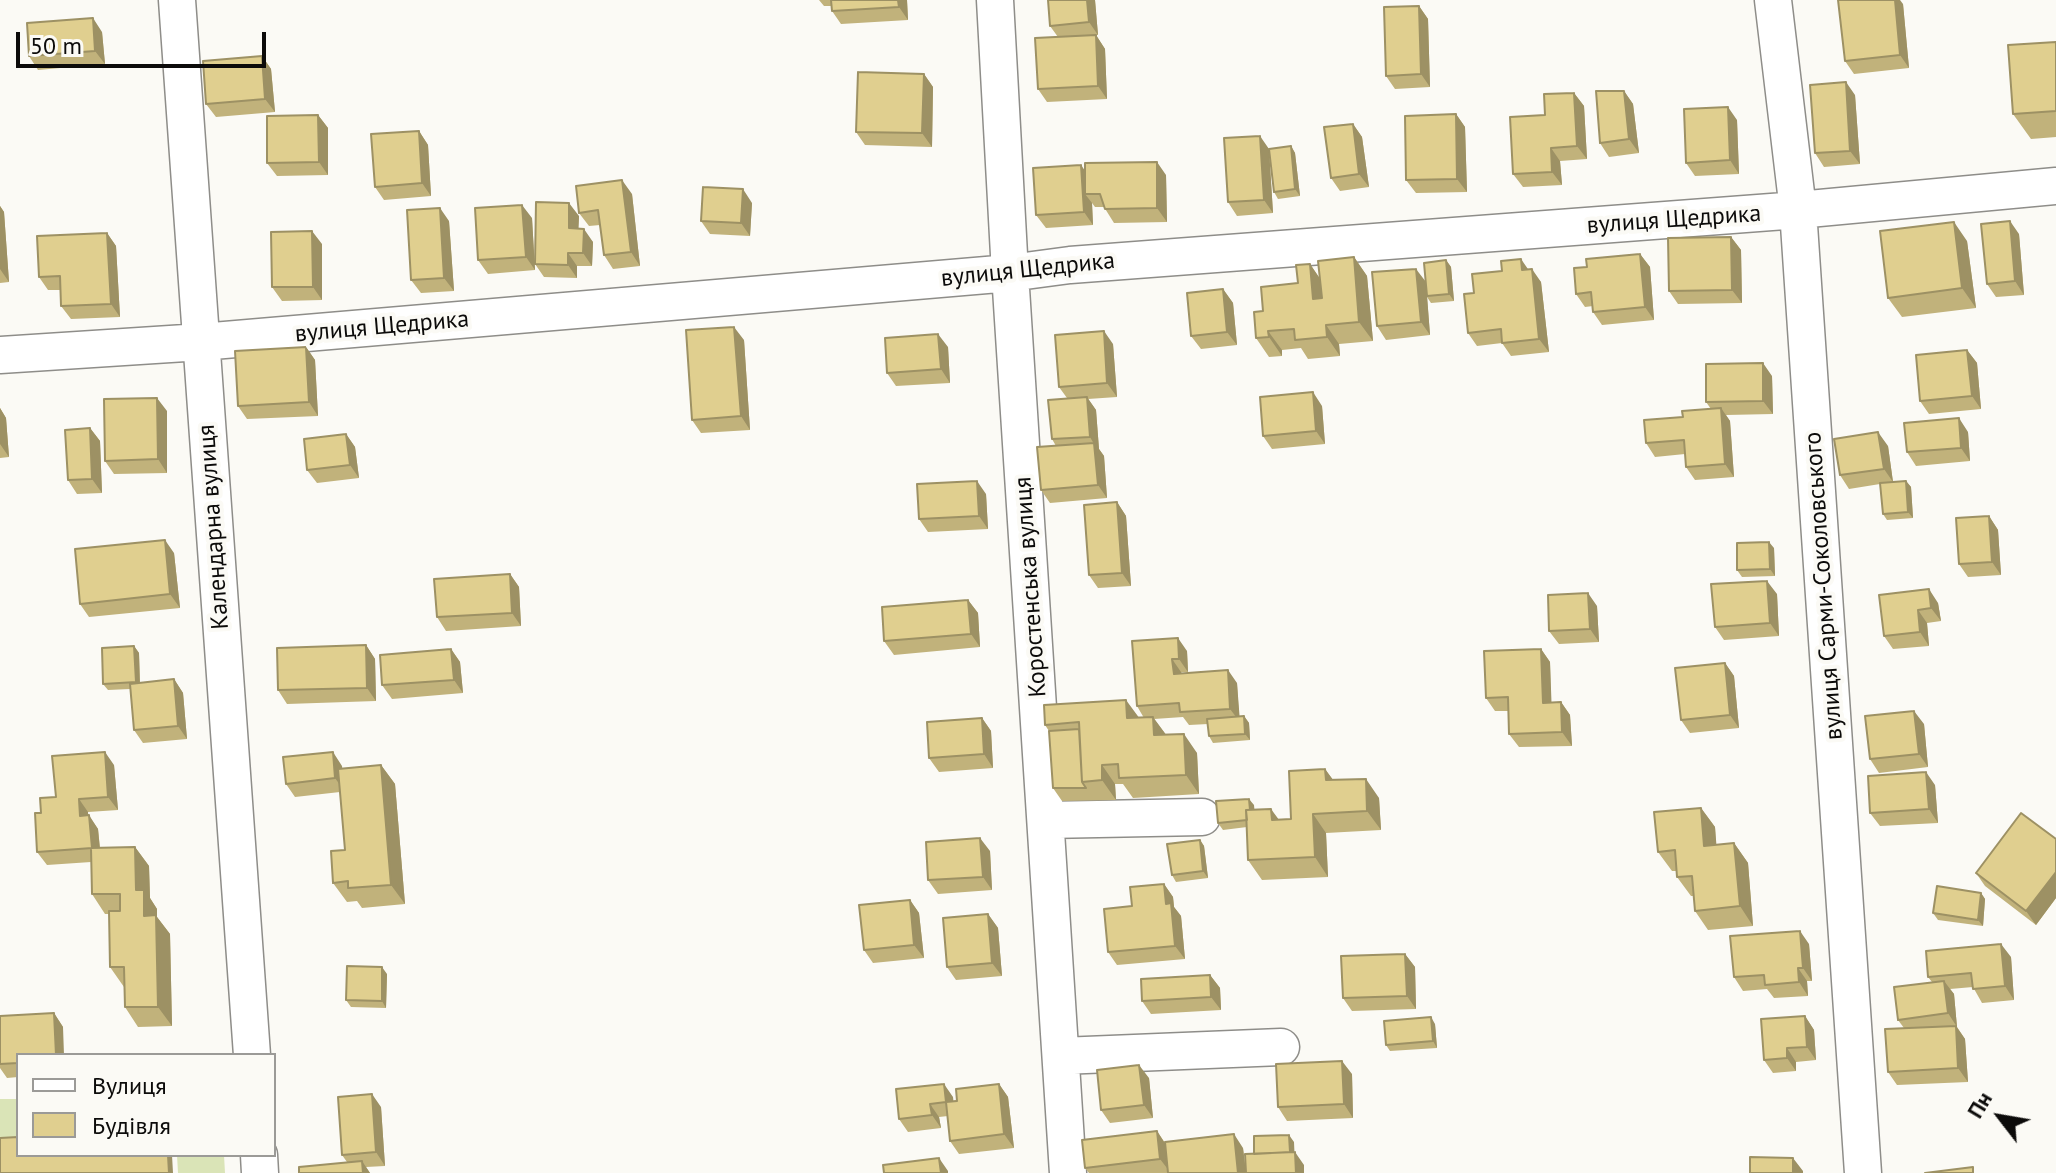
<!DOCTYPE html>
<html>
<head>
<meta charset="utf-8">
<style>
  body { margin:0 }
  #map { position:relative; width:2056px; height:1173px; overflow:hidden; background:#fbfaf5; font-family:"PT Sans",sans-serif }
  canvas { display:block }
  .legend { position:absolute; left:16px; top:1053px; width:260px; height:104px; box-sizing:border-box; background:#fbfaf5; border:2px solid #9b9a97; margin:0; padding:10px 14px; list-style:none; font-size:24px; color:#0c0b0a }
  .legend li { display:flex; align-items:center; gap:16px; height:40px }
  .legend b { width:40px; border:2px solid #9b9a97 }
  .north { position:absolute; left:1960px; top:1077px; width:80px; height:80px; -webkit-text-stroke:6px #fbfaf5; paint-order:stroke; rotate:301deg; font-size:22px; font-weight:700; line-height:32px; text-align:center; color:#0c0b0a }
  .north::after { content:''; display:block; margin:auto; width:28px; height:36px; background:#0c0b0a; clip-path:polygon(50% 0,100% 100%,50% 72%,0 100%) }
  .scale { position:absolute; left:16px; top:32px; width:250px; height:36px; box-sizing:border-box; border:4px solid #0c0b0a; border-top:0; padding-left:10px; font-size:24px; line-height:28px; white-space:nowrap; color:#0c0b0a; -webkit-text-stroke:6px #fbfaf5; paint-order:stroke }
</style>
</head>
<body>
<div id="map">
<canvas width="2056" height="1173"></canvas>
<ul class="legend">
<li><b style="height:10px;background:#fff"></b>Вулиця</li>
<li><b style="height:22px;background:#e0cf8f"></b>Будівля</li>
</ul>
<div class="north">Пн</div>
<div class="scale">50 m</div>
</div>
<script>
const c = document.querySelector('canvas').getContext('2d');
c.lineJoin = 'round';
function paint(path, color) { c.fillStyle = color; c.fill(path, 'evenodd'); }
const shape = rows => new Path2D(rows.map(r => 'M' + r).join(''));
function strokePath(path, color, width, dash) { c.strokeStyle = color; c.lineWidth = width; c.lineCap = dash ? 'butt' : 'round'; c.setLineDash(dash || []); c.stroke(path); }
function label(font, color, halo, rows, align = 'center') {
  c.font = font + ' "PT Sans",sans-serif'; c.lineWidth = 8; c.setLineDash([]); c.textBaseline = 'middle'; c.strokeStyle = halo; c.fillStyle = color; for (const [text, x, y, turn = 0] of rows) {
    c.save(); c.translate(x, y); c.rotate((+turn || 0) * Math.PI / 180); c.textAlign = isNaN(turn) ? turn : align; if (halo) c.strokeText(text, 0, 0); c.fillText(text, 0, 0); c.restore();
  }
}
paint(shape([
  [0,1099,18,1099,18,1137,0,1139],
  [177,1155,224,1155,225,1173,178,1173]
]), '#dae4b7');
const minor = shape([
  [177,0,252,1055],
  [995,0,1010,273,1068,1173],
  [1773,0,1798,210,1863,1173],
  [0,355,201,342,1010,273,1070,265,1798,210,2056,186],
  [1046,820,1202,817],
  [1061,1056,1281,1047],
  [259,1155,260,1173]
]);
strokePath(minor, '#8e8d89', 39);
strokePath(minor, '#fff', 36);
paint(shape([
  [819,0,907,0,908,20,841,24,832,11,831,6,824,6],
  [1048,0,1095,0,1098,35,1096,35,1105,49,1107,99,1047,102,1038,89,1058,37,1050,26],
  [1903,4,1909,68,1854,74,1845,61],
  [1419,6,1428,19,1430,87,1395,89,1386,76],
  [102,32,105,64,38,70,29,56],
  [2056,42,2056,137,2031,139,2013,114],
  [262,56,271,69,275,112,216,117,206,104],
  [924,74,933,87,932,147,865,145,856,132],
  [1624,91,1633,104,1639,153,1609,157,1600,143],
  [1574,93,1584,106,1587,159,1560,161,1562,185,1523,187,1513,174,1545,115],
  [1855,95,1860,164,1824,167,1815,153],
  [1456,114,1465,127,1467,192,1416,193,1406,180],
  [318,115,328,128,328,175,277,176,267,163],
  [1737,120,1739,174,1695,176,1686,163],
  [1353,124,1362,137,1369,187,1340,191,1331,178],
  [419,131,428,145,431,196,384,200,375,187],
  [1291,146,1295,153,1300,196,1278,199,1274,192,1269,150,1273,213,1237,216,1228,202,1269,149],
  [1085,171,1166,175,1167,222,1114,223,1104,207,1095,207,1092,203,1093,225,1046,228,1036,215],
  [632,194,640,266,613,269,604,255,600,225,589,226,579,213],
  [752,203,750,236,710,234,701,221],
  [0,206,4,212,9,282,0,283],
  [579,216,578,229,593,242,592,266,577,266,577,278,544,277,535,264],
  [532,218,535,270,488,274,478,260],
  [449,221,454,291,421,293,411,280],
  [107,233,116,246,120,317,71,319,61,306,60,290,48,290,39,277],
  [2019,234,2024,295,1996,297,1987,284],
  [1731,237,1741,250,1742,303,1678,304,1669,291],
  [1967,241,1976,308,1902,317,1888,298],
  [322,244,322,300,282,301,272,287],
  [1640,254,1650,267,1654,320,1602,325,1593,312,1593,306,1585,307,1576,294,1587,267],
  [1354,257,1367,276,1373,341,1339,344,1340,356,1308,359,1301,348,1282,350,1282,356,1269,357,1256,338,1263,311,1298,283,1310,264,1320,279],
  [1446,260,1451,267,1454,301,1431,303,1427,297,1430,335,1386,340,1377,326],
  [1529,270,1541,282,1549,352,1511,356,1502,343,1477,346,1468,333],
  [1223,289,1233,303,1237,345,1201,349,1191,336],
  [744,340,750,430,701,433,692,420],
  [1113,344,1117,397,1088,399,1096,410,1099,449,1104,456,1107,498,1050,503,1041,490,1056,446,1052,439,1067,398,1059,387],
  [306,347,315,360,318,416,247,419,238,406],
  [948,347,950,383,896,386,887,373],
  [1967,350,1977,363,1981,409,1929,414,1920,401],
  [1772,376,1773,414,1726,415,1730,421,1734,477,1695,480,1686,467,1685,454,1655,457,1646,443,1683,417,1711,409,1706,402],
  [1322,406,1325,444,1272,449,1263,436],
  [0,408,6,418,9,457,0,458],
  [167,411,167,473,114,474,105,461],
  [90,428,100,441,102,493,77,494,68,480],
  [1968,432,1970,461,1916,466,1907,452],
  [346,434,355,447,359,478,317,483,307,470],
  [1888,446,1893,482,1906,481,1911,487,1913,518,1887,520,1883,514,1880,484,1849,489,1840,475],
  [986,494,988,529,928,532,919,519],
  [1117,502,1126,516,1131,586,1098,588,1089,575],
  [1989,516,1998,530,2001,575,1968,577,1959,564],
  [1774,548,1775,576,1742,577,1737,570],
  [174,553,180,608,89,617,80,604],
  [510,574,519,587,521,626,446,631,437,617],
  [1777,594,1779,636,1724,640,1715,627],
  [1879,595,1938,603,1941,621,1927,623,1929,646,1893,649,1884,636],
  [968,600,978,613,980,647,894,655,884,641],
  [1597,606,1599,642,1559,644,1549,631],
  [1132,641,1187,651,1188,672,1181,672,1182,673,1237,683,1239,716,1244,716,1249,723,1250,740,1213,743,1209,736,1208,724,1189,725,1183,717,1154,719,1166,735,1197,753,1199,794,1133,798,1123,784,1115,784,1116,800,1062,801,1053,788,1049,731,1045,725,1144,718,1137,706],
  [366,645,375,659,376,701,287,704,278,690],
  [134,646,139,653,140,683,174,679,183,693,187,739,143,743,134,730,130,689,108,690,103,684],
  [451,649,460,662,463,693,392,699,382,685],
  [1541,649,1550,662,1551,702,1561,702,1570,715,1572,746,1519,747,1509,734,1509,711,1495,711,1486,698],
  [1725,663,1734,676,1739,728,1690,733,1681,720],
  [982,718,991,731,993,768,939,772,929,758],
  [1924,724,1928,767,1879,773,1870,759],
  [114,765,118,810,88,812,88,815,98,829,100,848,135,847,149,866,150,898,157,909,157,917,170,934,172,1026,138,1027,125,1007,124,987,110,967,109,914,105,914,92,894,91,862,47,865,37,852,41,813,56,797],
  [381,765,395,784,405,904,362,908,357,901,347,902,333,883,345,850,340,792,295,797,286,784,342,766,342,769],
  [1325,769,1333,780,1379,798,1381,830,1326,833,1328,877,1262,880,1248,860,1247,827,1223,830,1218,823,1254,805,1254,810,1279,820,1291,819],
  [1935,785,1938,823,1880,826,1870,813],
  [1701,808,1715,827,1716,845,1734,843,1748,863,1753,926,1708,930,1695,911,1694,896,1691,896,1677,877,1677,871,1672,871,1658,852],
  [2056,839,2056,898,2036,925,1985,886,1976,873],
  [1200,840,1204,846,1208,878,1176,882,1172,875],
  [990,851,992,890,938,894,928,880],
  [1164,884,1173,897,1174,907,1181,916,1185,959,1117,965,1108,952,1132,906],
  [1981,893,1985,899,1983,926,1938,920,1933,913],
  [910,900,919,913,924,958,873,963,864,950],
  [988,914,998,928,1002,976,956,980,947,967],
  [1809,944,1812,981,1807,981,1808,996,1774,998,1767,989,1743,991,1734,977],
  [1405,954,1415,967,1416,1009,1352,1011,1343,998],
  [2011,957,2014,1000,1982,1003,1973,987,1950,989,1954,994,1957,1027,1965,1039,1968,1082,1897,1085,1888,1072,1904,1028,1898,1020,1932,982,1928,977],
  [387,974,386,1008,351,1007,346,1000],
  [1210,975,1220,988,1221,1010,1151,1014,1142,1001],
  [54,1013,63,1027,18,1055,18,1077,7,1078,0,1068,0,1016],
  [1805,1016,1814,1030,1816,1060,1796,1062,1796,1071,1773,1073,1764,1060],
  [1435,1024,1437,1048,1390,1051,1386,1045],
  [1352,1074,1353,1118,1287,1121,1278,1107],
  [1149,1078,1153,1118,1110,1123,1101,1110],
  [999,1084,1008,1097,1014,1148,959,1154,950,1141,948,1116,939,1117,941,1128,908,1132,899,1119,896,1089,953,1097,953,1101],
  [381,1107,385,1166,366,1167,370,1173,299,1173,347,1162,342,1155],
  [1157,1131,1165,1143,1243,1148,1246,1173,1089,1173,1085,1168]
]), '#c1b27b');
paint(shape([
  [898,0,907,0,908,20,899,7],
  [1087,0,1095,0,1098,35,1089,22],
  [1895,0,1900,0,1903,4,1909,68,1900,55],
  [1419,6,1428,19,1430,87,1421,74],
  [93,18,102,32,105,64,95,51],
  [1096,35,1105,49,1107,99,1098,86],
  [262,56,271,69,275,112,265,99],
  [924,74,933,87,932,147,922,133],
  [1846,82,1855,95,1860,164,1850,151],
  [1624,91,1633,104,1639,153,1629,139],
  [1574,93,1584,106,1587,159,1577,146],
  [1728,107,1737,120,1739,174,1730,160],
  [1456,114,1465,127,1467,192,1457,179],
  [318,115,328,128,328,175,319,162],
  [1353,124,1362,137,1369,187,1359,174],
  [419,131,428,145,431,196,422,183],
  [1260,136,1269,149,1273,213,1264,200],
  [1291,146,1295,153,1300,196,1295,189],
  [1551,148,1560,161,1562,185,1552,172],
  [1157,162,1166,175,1167,222,1157,208],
  [1081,165,1090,178,1085,194,1092,203,1093,225,1084,212],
  [622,180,632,194,640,266,631,252],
  [743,189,752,203,750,236,741,223],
  [569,203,579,216,578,242,569,228],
  [522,205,532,218,535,270,526,257],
  [0,206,4,212,9,282,0,269],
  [440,208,449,221,454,291,444,278],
  [2010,221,2019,234,2024,295,2015,281],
  [1954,222,1967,241,1976,308,1962,288],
  [584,229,593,242,592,266,583,253],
  [312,231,322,244,322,300,313,287],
  [107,233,116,246,120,317,111,304],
  [1731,237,1741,250,1742,303,1732,290],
  [568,253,577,266,577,278,568,265],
  [1640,254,1650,267,1654,320,1645,307],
  [1354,257,1367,276,1373,341,1359,322],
  [1521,259,1530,272,1522,270],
  [1446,260,1451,267,1454,301,1449,294],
  [1310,264,1323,283,1326,318,1313,299],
  [1416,269,1426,282,1430,335,1421,322],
  [1532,269,1541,282,1549,352,1539,339],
  [1223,289,1233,303,1237,345,1227,332],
  [1326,325,1339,344,1340,356,1327,337],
  [734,327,744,340,750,430,741,416],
  [1104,331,1113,344,1117,397,1107,383],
  [1268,331,1282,350,1282,356,1269,337],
  [938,334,948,347,950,383,941,369],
  [306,347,315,360,318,416,309,402],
  [1967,350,1977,363,1981,409,1972,396],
  [1763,363,1772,376,1773,414,1763,401],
  [1313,392,1322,406,1325,444,1316,431],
  [1087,397,1096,410,1099,449,1104,456,1107,498,1098,485,1094,444,1090,437],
  [157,398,167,411,167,473,158,459],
  [0,408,6,418,9,457,0,444],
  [1721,408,1730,421,1734,477,1725,464],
  [1959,418,1968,432,1970,461,1961,448],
  [90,428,100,441,102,493,92,479],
  [1878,432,1888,446,1893,482,1884,469],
  [346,434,355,447,359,478,350,465],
  [977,481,986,494,988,529,979,516],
  [1906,481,1911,487,1913,518,1908,512],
  [1117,502,1126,516,1131,586,1122,573],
  [1989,516,1998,530,2001,575,1992,562],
  [165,540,174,553,180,608,170,594],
  [1769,542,1774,548,1775,576,1770,569],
  [510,574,519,587,521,626,512,613],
  [1767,581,1777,594,1779,636,1770,623],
  [1929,589,1938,603,1941,621,1931,608],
  [1588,593,1597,606,1599,642,1590,629],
  [968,600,978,613,980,647,971,634],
  [1918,610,1927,623,1929,646,1920,632],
  [1178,638,1187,651,1188,672,1179,659],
  [366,645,375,659,376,701,367,688],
  [134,646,139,653,140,689,136,682],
  [451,649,460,662,463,693,454,680],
  [1541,649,1550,662,1552,716,1543,703],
  [1172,659,1181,672,1183,687,1174,674],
  [1725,663,1734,676,1739,728,1730,715],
  [1228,670,1237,683,1240,722,1230,709],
  [174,679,183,693,187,739,178,726],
  [1126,700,1140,719,1127,718],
  [1561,702,1570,715,1572,746,1562,732],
  [1914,711,1924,724,1928,767,1919,754],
  [1244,716,1249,723,1250,740,1245,734],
  [1153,717,1167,736,1154,735],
  [982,718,991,731,993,768,984,754],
  [1184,734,1197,753,1199,794,1186,775],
  [105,752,114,765,118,810,108,797],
  [333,752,342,766,345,792,335,778],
  [381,765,395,784,405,904,391,885],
  [1102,765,1115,784,1116,800,1102,780],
  [1325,769,1339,788,1326,780],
  [1926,772,1935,785,1938,823,1929,809],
  [1366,779,1379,798,1381,830,1367,811],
  [79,799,88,812,89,829,80,816],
  [1249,799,1254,805,1256,827,1251,820],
  [1701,808,1715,827,1718,865,1704,846],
  [1271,809,1285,828,1272,820],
  [1313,814,1326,833,1328,877,1315,857],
  [89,815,98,829,101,861,92,848],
  [980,838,990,851,992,890,983,877],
  [1200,840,1204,846,1208,878,1203,871],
  [1734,843,1748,863,1753,926,1740,906],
  [135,847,149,866,150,898,157,909,157,917,170,934,172,1026,158,1007,144,916,136,890],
  [2056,872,2056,898,2036,925,2026,911],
  [1164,884,1173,897,1174,907,1181,916,1185,959,1175,946,1166,904],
  [1981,893,1985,899,1983,926,1978,920],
  [910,900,919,913,924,958,914,945],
  [988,914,998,928,1002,976,992,963],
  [1800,931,1809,944,1812,981,1803,968],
  [2001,944,2011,957,2014,1000,2005,986],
  [1405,954,1415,967,1416,1009,1407,996],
  [382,967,387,974,386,1008,382,1001],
  [1798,968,1807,981,1808,996,1799,982],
  [1210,975,1220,988,1221,1010,1211,997],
  [1944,981,1954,994,1957,1027,1948,1013],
  [54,1013,63,1027,64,1055,56,1055],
  [1805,1016,1814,1030,1816,1060,1807,1047],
  [1431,1017,1435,1024,1437,1048,1433,1041],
  [1956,1026,1965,1039,1968,1082,1958,1068],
  [1787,1048,1796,1062,1796,1071,1787,1058],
  [1342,1061,1352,1074,1353,1118,1344,1104],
  [1139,1065,1149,1078,1153,1118,1144,1105],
  [944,1084,953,1097,955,1115,946,1102],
  [999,1084,1008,1097,1014,1148,1004,1134],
  [372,1094,381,1107,385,1166,376,1152],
  [930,1104,939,1117,941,1128,932,1115],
  [1157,1131,1166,1145,1170,1172,1160,1159],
  [1234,1134,1243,1148,1246,1173,1238,1173],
  [1289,1135,1294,1142,1295,1165,1290,1159],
  [1295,1152,1304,1165,1304,1173,1296,1173],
  [168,1155,172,1155,173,1173,169,1173],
  [939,1158,948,1171,948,1173,941,1173],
  [1793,1158,1803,1171,1803,1173,1793,1173],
  [362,1161,370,1173,363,1173]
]), '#9d9164');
const building = shape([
  [831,0,898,0,899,7,832,11,831,0],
  [1048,0,1087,0,1089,22,1050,26,1048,0],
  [1838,0,1895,0,1900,55,1845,61,1838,0],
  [1419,6,1421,74,1386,76,1384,7,1419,6],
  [93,18,95,51,29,56,27,23,93,18],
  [1096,35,1098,86,1038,89,1035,38,1096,35],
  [2056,42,2056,111,2013,114,2008,45,2056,42],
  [262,56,265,99,206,104,203,61,262,56],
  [858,72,924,74,922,133,856,132,858,72],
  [1846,82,1850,151,1815,153,1810,85,1846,82],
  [1596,91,1624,91,1629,139,1600,143,1596,91],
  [1574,93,1577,146,1551,148,1552,172,1513,174,1510,117,1545,115,1544,94,1574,93],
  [1728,107,1730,160,1686,163,1684,109,1728,107],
  [1456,114,1457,179,1406,180,1405,116,1456,114],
  [318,115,319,162,267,163,267,116,318,115],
  [1353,124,1359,174,1331,178,1324,127,1353,124],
  [419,131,422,183,375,187,371,134,419,131],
  [1260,136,1264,200,1228,202,1224,138,1260,136],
  [1291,146,1295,189,1274,192,1269,149,1291,146],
  [1157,162,1157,208,1105,209,1100,194,1085,194,1085,163,1157,162],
  [1081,165,1084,212,1036,215,1033,168,1081,165],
  [622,180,631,252,604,255,598,210,579,213,576,186,622,180],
  [703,187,743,189,741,223,701,221,703,187],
  [536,202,569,203,569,228,584,229,583,253,568,253,568,265,535,264,536,202],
  [522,205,526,257,478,260,475,208,522,205],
  [440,208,444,278,411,280,407,210,440,208],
  [2010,221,2015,281,1987,284,1981,224,2010,221],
  [1954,222,1962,288,1888,298,1880,231,1954,222],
  [312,231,313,287,272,287,271,232,312,231],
  [107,233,111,304,61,306,60,276,39,277,37,236,107,233],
  [1731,237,1732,290,1669,291,1668,238,1731,237],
  [1640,254,1645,307,1593,312,1591,292,1576,294,1574,268,1587,267,1586,259,1640,254],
  [1354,257,1359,322,1326,325,1327,337,1295,340,1294,329,1268,331,1269,337,1256,338,1254,312,1263,311,1261,287,1298,283,1296,265,1310,264,1313,299,1322,298,1318,261,1354,257],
  [1521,259,1522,270,1532,269,1539,339,1502,343,1501,329,1468,333,1464,294,1474,293,1472,274,1502,271,1501,261,1521,259],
  [1446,260,1449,294,1427,296,1424,263,1446,260],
  [1416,269,1421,322,1377,326,1372,272,1416,269],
  [1223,289,1227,332,1191,336,1187,293,1223,289],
  [734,327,741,416,692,420,686,330,734,327],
  [1104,331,1107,383,1059,387,1055,335,1104,331],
  [938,334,941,369,887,373,885,338,938,334],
  [306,347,309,402,238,406,235,351,306,347],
  [1967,350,1972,396,1920,401,1916,355,1967,350],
  [1763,363,1763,401,1706,402,1706,364,1763,363],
  [1313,392,1316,431,1263,436,1260,397,1313,392],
  [1087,397,1090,437,1052,439,1048,400,1087,397],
  [157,398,158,459,105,461,104,399,157,398],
  [1721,408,1725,464,1686,467,1684,440,1646,443,1644,420,1683,417,1682,411,1721,408],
  [1959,418,1961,448,1907,452,1904,423,1959,418],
  [90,428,92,479,68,480,65,430,90,428],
  [1878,432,1884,469,1840,475,1834,439,1878,432],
  [346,434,350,465,307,470,304,439,346,434],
  [1094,443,1098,485,1041,490,1037,447,1094,443],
  [977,481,979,516,919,519,917,484,977,481],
  [1906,481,1908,512,1883,514,1880,483,1906,481],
  [1117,502,1122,573,1089,575,1084,505,1117,502],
  [1989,516,1992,562,1959,564,1956,518,1989,516],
  [165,540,170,594,80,604,75,549,165,540],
  [1769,542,1770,569,1737,570,1737,543,1769,542],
  [510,574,512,613,437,617,434,579,510,574],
  [1767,581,1770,623,1715,627,1711,584,1767,581],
  [1929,589,1931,608,1918,610,1920,632,1884,636,1879,595,1929,589],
  [1588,593,1590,629,1549,631,1548,595,1588,593],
  [968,600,971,634,884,641,882,607,968,600],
  [1178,638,1179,659,1172,659,1174,674,1228,670,1230,709,1180,712,1179,703,1137,706,1132,641,1178,638],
  [366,645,367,688,278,690,277,648,366,645],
  [134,646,136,682,103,684,102,648,134,646],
  [451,649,454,680,382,685,380,655,451,649],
  [1541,649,1543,703,1561,702,1562,732,1509,734,1508,697,1486,698,1484,651,1541,649],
  [1725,663,1730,715,1681,720,1675,668,1725,663],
  [174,679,178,726,134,730,130,684,174,679],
  [1126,700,1127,718,1153,717,1154,735,1184,734,1186,775,1119,778,1118,764,1102,765,1102,780,1082,782,1079,722,1045,725,1044,705,1126,700],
  [1914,711,1919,754,1870,759,1865,716,1914,711],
  [1244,716,1245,734,1209,736,1207,719,1244,716],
  [982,718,984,754,929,758,927,722,982,718],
  [1079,729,1082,782,1086,788,1053,788,1049,731,1079,729],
  [105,752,108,797,79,799,80,816,89,815,92,848,37,852,35,813,41,813,40,798,56,797,52,756,105,752],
  [333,752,335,778,286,784,283,757,333,752],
  [381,765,391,885,348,888,348,881,333,883,331,851,345,850,338,769,381,765],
  [1325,769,1326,780,1366,779,1367,811,1313,814,1315,857,1248,860,1246,810,1271,809,1272,820,1291,819,1289,771,1325,769],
  [1926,772,1929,809,1870,813,1868,776,1926,772],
  [1249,799,1250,810,1246,810,1247,820,1218,823,1216,801,1249,799],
  [1701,808,1704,846,1734,843,1740,906,1695,911,1692,876,1677,877,1675,850,1658,852,1654,812,1701,808],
  [2021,813,2056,839,2056,872,2026,911,1976,873,2021,813],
  [980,838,983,877,928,880,926,842,980,838],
  [1200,840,1203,871,1172,875,1167,844,1200,840],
  [135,847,136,890,144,890,144,916,156,915,158,1007,125,1007,124,967,110,967,109,911,120,911,120,894,92,894,91,848,135,847],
  [1164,884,1166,904,1171,903,1175,946,1108,952,1104,909,1132,906,1130,887,1164,884],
  [1937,886,1981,893,1978,920,1933,913,1937,886],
  [910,900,914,945,864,950,859,905,910,900],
  [988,914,992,963,947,967,943,918,988,914],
  [1800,931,1803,968,1798,968,1799,982,1765,985,1764,975,1734,977,1730,936,1800,931],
  [2001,944,2005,986,1973,989,1971,973,1928,977,1926,951,2001,944],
  [1405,954,1407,996,1343,998,1341,956,1405,954],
  [347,966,382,967,382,1001,346,1000,347,966],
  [1210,975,1211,997,1142,1001,1141,979,1210,975],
  [1944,981,1948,1013,1898,1020,1894,987,1944,981],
  [54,1013,56,1055,18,1055,18,1063,0,1064,0,1016,54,1013],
  [1805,1016,1807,1047,1787,1048,1787,1058,1764,1060,1761,1019,1805,1016],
  [1431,1017,1433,1041,1386,1045,1384,1021,1431,1017],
  [1956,1026,1958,1068,1888,1072,1885,1029,1956,1026],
  [1342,1061,1344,1104,1278,1107,1276,1064,1342,1061],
  [1139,1065,1144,1105,1101,1110,1097,1070,1139,1065],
  [944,1084,946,1102,930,1104,932,1115,899,1119,896,1089,944,1084],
  [999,1084,1004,1134,950,1141,946,1102,957,1101,956,1089,999,1084],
  [372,1094,376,1152,342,1155,338,1097,372,1094],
  [1157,1131,1160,1159,1085,1168,1082,1140,1157,1131],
  [1234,1134,1238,1173,1168,1173,1165,1142,1234,1134],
  [1289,1135,1290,1152,1254,1154,1254,1136,1289,1135],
  [18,1137,18,1155,168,1155,169,1173,0,1173,0,1138,18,1137],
  [1295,1152,1296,1173,1246,1173,1245,1154,1295,1152],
  [1750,1157,1793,1158,1793,1173,1750,1173,1750,1157],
  [939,1158,941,1173,884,1173,883,1165,939,1158],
  [362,1161,363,1173,299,1173,299,1167,362,1161],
  [1973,1167,1973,1173,1925,1173,1973,1167]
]);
paint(building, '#e0cf8f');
strokePath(building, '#9d9164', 2);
label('24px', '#0c0b0a', '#fbfaf5', [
  ["вулиця Щедрика",1674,220,-4],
  ["вулиця Щедрика",1028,270,-6],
  ["вулиця Щедрика",382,327,-5],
  ["Календарна вулиця",214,527,-94],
  ["вулиця Сарми-Соколовського",1824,586,-94],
  ["Коростенська вулиця",1031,587,-94]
]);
</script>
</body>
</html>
